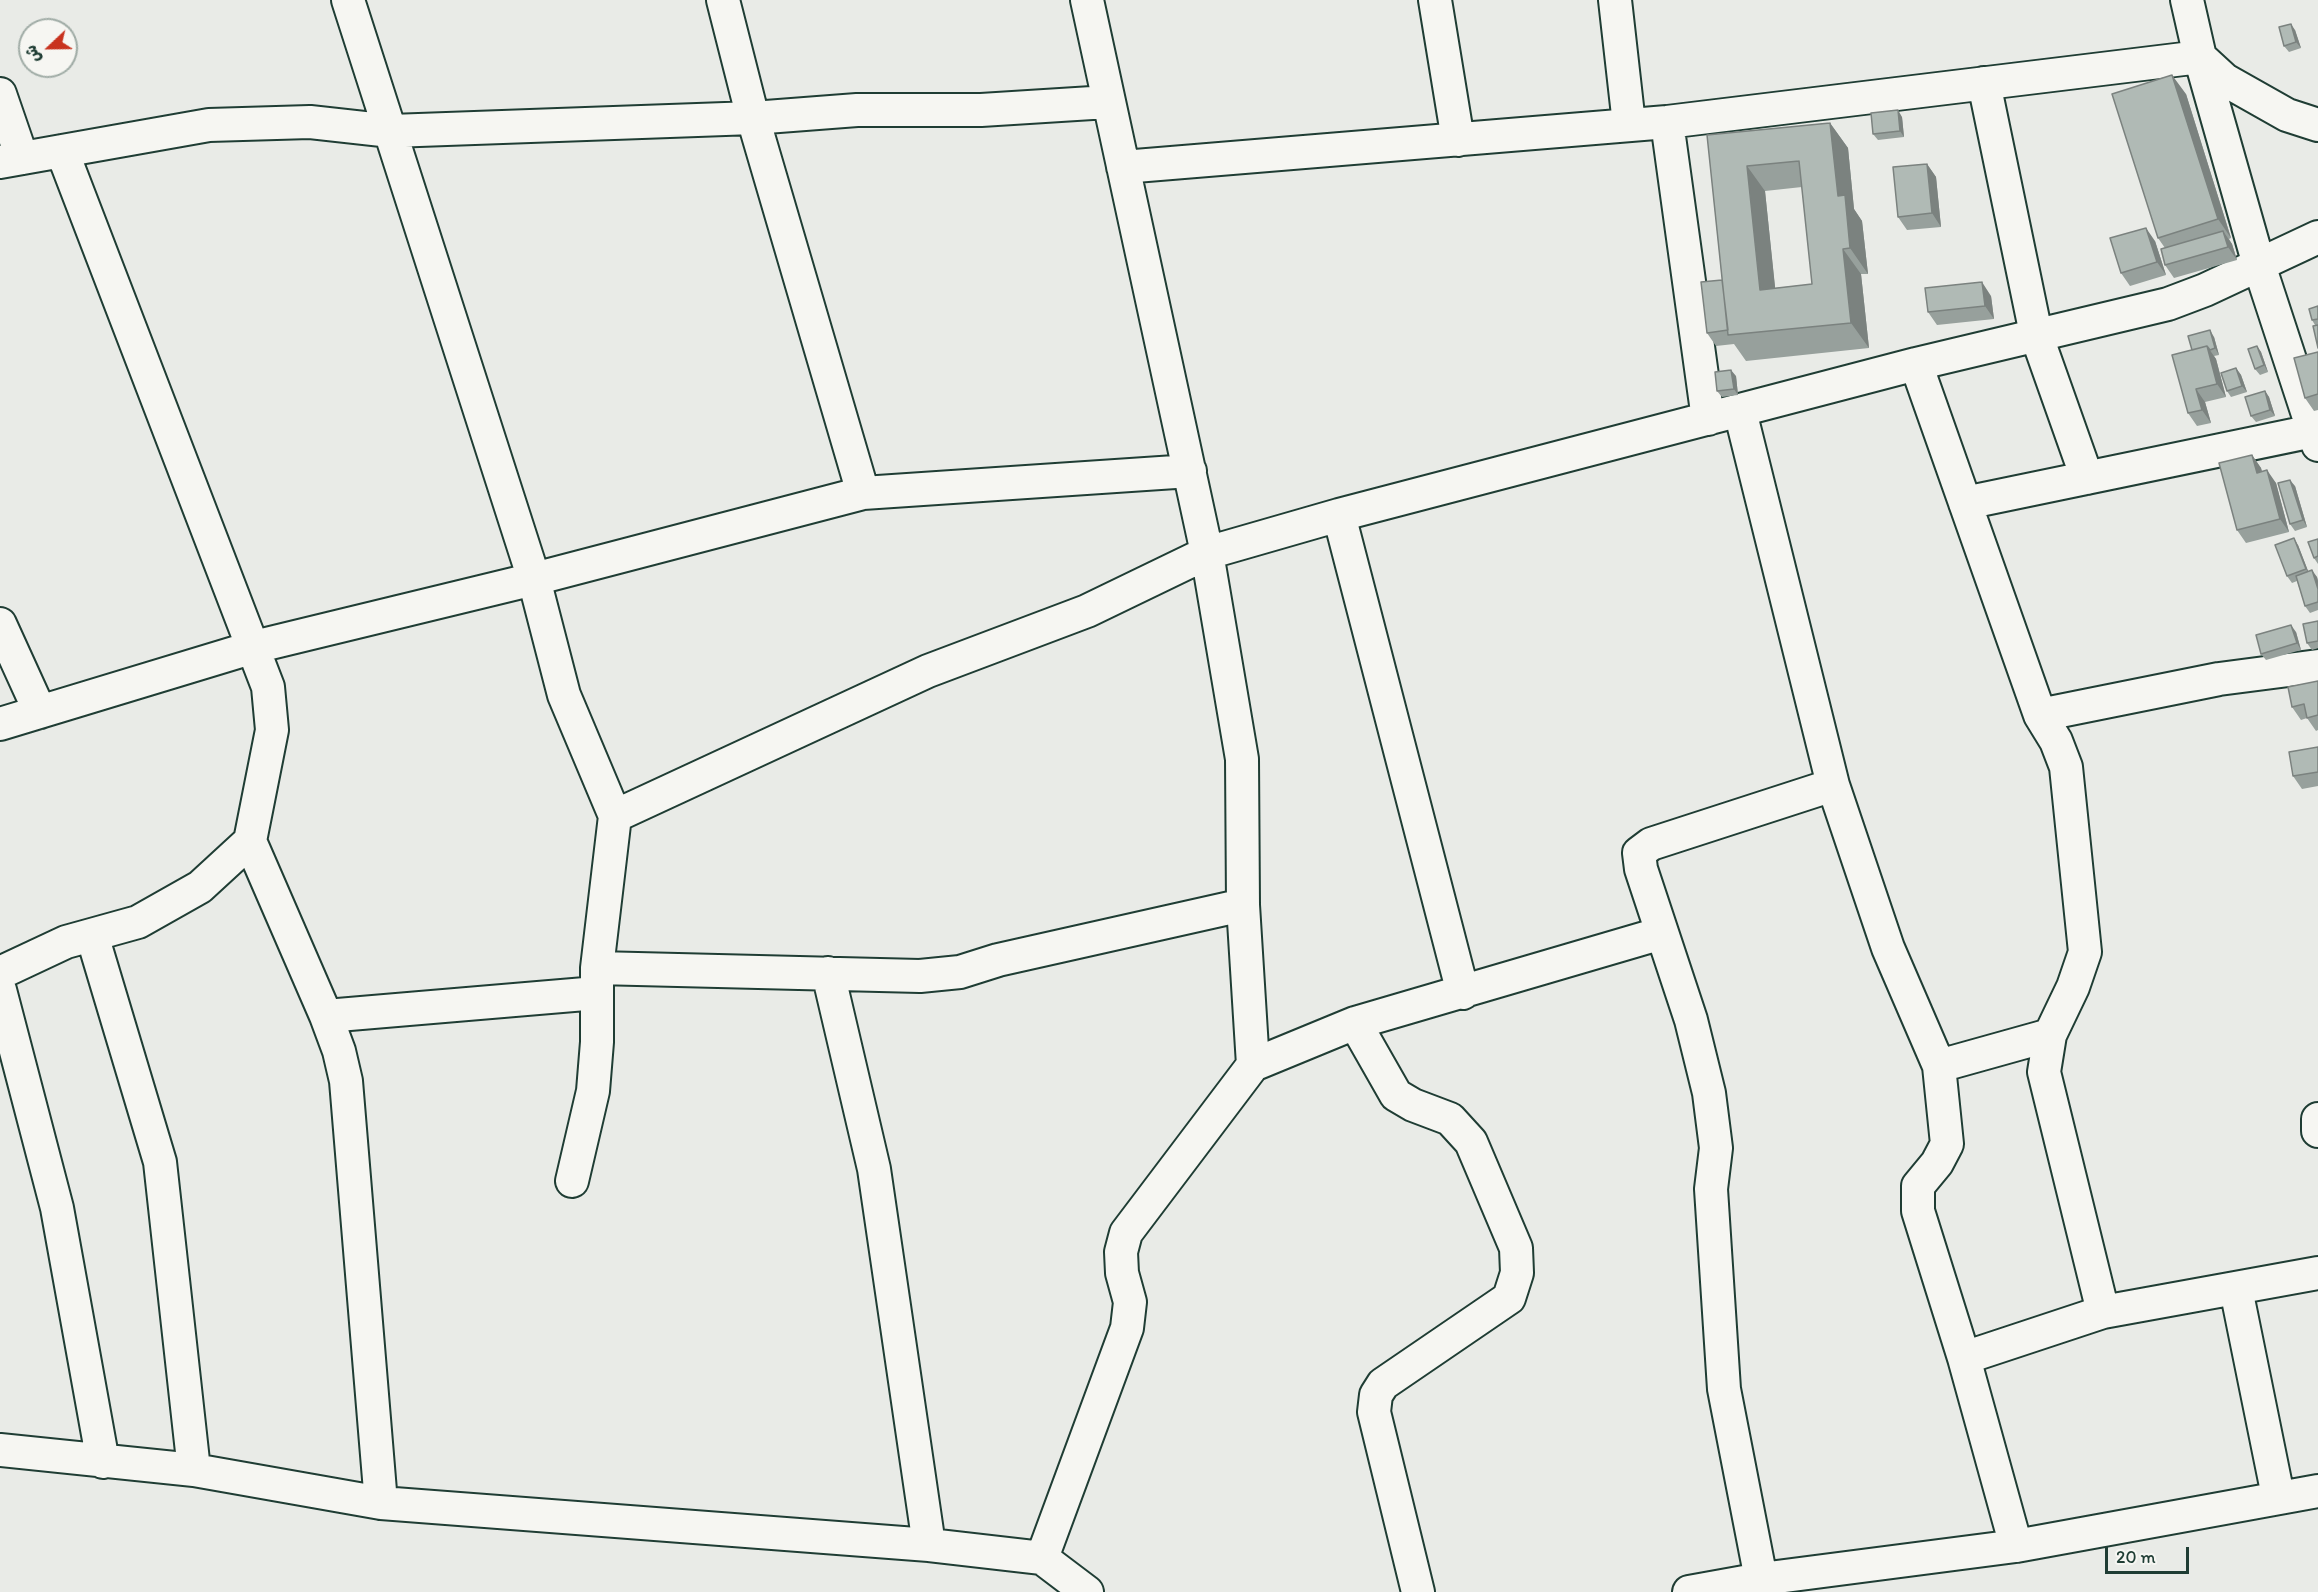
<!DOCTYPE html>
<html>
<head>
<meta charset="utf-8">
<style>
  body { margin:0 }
  #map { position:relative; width:2318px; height:1592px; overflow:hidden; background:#e9ebe7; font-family:Itim,"Playpen Sans Arabic",sans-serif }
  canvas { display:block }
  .north { position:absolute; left:18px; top:18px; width:60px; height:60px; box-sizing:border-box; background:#f6f6f2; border:2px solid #a0aca6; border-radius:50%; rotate:248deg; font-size:16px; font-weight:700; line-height:24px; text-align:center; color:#1f3d34 }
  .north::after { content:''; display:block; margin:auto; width:21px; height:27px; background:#c8321e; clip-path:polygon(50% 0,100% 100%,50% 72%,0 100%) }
  .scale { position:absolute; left:2105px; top:1547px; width:84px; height:27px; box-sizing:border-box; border:3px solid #1f3d34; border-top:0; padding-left:8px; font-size:18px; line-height:21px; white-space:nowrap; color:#1f3d34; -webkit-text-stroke:4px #f6f6f2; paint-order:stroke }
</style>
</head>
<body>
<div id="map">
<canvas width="2318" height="1592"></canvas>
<div class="north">ش</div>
<div class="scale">20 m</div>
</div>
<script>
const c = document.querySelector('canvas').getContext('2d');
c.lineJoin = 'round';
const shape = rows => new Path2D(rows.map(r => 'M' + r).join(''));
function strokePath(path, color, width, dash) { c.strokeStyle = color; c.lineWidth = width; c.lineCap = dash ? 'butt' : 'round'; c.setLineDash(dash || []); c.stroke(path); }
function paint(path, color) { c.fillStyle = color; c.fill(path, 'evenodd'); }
const minor = shape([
  [348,0,534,579,564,695,615,816,597,968,597,1042,593,1091,572,1181],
  [723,0,753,118,863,493],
  [1087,0,1207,553,1242,759,1243,905,1253,1065],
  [1435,0,1458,140],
  [1615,0,1629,124],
  [2187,0,2200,57,2259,265,2318,445],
  [1984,83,2036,334,2087,478],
  [0,94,22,158],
  [1667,122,1708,419],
  [62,151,268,687,272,730,250,841,326,1016,339,1051,346,1081,381,1503],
  [0,162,209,125,310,122,391,131,753,118,857,110,981,110,1108,102],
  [1123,167,1667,122,2200,57,2225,80,2287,115,2318,125],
  [1916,364,2040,715,2056,741,2066,767,2085,952,2073,987,2050,1035,2044,1072,2103,1312],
  [1740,411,1833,785,1888,948,1939,1066,1947,1144,1937,1163,1918,1186,1918,1211,1964,1358,2016,1546],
  [1965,503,2318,430],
  [1339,515,1463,993],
  [0,624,40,712],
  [2040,715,2219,679,2318,666],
  [0,724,254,647,534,579,863,493,1190,471],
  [615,816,928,671,1087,611,1207,553,1339,515,1916,364,2168,304,2205,290,2318,237],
  [92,935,160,1162,194,1470],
  [597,968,920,976,960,972,998,960,1243,905],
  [0,973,66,942,138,922,200,887,250,841],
  [828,973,874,1169,929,1545],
  [0,990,57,1208,103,1462],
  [326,1016,597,993],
  [1355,1023,1396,1095,1413,1105,1450,1119,1471,1142,1516,1248,1517,1273,1509,1298,1383,1384,1376,1395,1374,1412,1418,1592],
  [1939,1066,2050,1035],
  [2318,1119,2318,1131],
  [2236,1289,2278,1496],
  [1964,1358,2103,1312,2318,1273],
  [0,1450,194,1470,381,1503,929,1545,1042,1558,1087,1592],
  [1042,1558,1127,1328,1130,1302,1122,1273,1121,1252,1126,1233,1253,1065,1355,1023,1662,933],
  [1761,1579,1724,1389,1711,1189,1716,1148,1709,1093,1691,1020,1641,869,1639,853,1651,844,1833,785],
  [1689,1592,1761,1579,2016,1546,2318,1491]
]);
strokePath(minor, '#1f3d34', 36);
strokePath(minor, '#f6f6f2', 32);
paint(shape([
  [2295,30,2301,48,2289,52,2284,46],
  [2186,94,2231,238,2229,239,2232,244,2237,260,2174,278,2165,265,2165,248,2158,238],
  [1902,117,1904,137,1878,140,1873,134],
  [1830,123,1848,148,1854,209,1862,221,1868,274,1861,274,1869,348,1746,361,1734,344,1716,346,1707,333,1722,280,1707,135],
  [1802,187,1812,284,1775,288,1765,191],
  [1927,164,1936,177,1941,227,1907,230,1898,217],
  [2155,241,2166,275,2130,286,2121,273],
  [1991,296,1994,319,1937,325,1928,312],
  [2318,306,2318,348,2313,326,2315,325,2312,320],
  [2214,337,2219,355,2214,356,2216,359,2226,397,2205,402,2211,423,2197,426,2188,413,2192,350],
  [2257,346,2261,352,2268,372,2260,375,2255,369],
  [2318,352,2318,410,2314,411,2305,398],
  [2236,368,2241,375,2247,392,2231,397,2227,391],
  [1736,376,1738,395,1722,397,1717,391],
  [2265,391,2269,397,2275,416,2256,422,2251,416],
  [2252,455,2261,468,2262,472,2276,483,2289,532,2246,543,2237,530],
  [2295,486,2307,527,2295,531,2290,524],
  [2318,539,2318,564,2314,558],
  [2298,545,2308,571,2317,577,2318,581,2318,610,2310,613,2305,606,2297,581,2292,583,2287,576],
  [2318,621,2318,648,2312,650,2307,643],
  [2296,632,2301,650,2266,660,2261,654],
  [2318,681,2318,730,2316,731,2307,718,2301,720,2292,707],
  [2318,747,2318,786,2302,789,2293,776]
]), '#97a09c');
paint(shape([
  [2291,24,2295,30,2301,48,2296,42],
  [2172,75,2186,94,2231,238,2218,219],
  [1898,110,1902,117,1904,137,1900,131],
  [1830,123,1848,148,1854,209,1862,221,1868,274,1850,248,1838,196],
  [1927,164,1936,177,1941,227,1932,213],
  [1747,166,1765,191,1778,315,1760,290],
  [2146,228,2155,241,2166,275,2157,262],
  [2223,231,2232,244,2237,260,2228,247],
  [1843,249,1861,274,1869,348,1851,323],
  [1982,282,1991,296,1994,319,1985,306],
  [2210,330,2214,337,2219,355,2215,348],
  [2207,346,2216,359,2226,397,2217,384],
  [2257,346,2261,352,2268,372,2264,365],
  [2236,368,2241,375,2247,392,2242,386],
  [1731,370,1736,376,1738,395,1734,389],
  [2196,389,2205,402,2211,423,2202,410],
  [2265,391,2269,397,2275,416,2270,410],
  [2252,455,2261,468,2266,486,2257,473],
  [2267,470,2276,483,2289,532,2280,519],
  [2290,480,2295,486,2307,527,2303,520],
  [2294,538,2298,545,2310,576,2306,569],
  [2312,570,2317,577,2318,581,2318,589],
  [2291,625,2296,632,2301,650,2297,643]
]), '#7b827f');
const building = shape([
  [2291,24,2296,42,2284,46,2279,27,2291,24],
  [2172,75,2218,219,2158,238,2112,94,2172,75],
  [1898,110,1900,131,1873,134,1871,113,1898,110],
  [1830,123,1838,196,1845,195,1850,248,1843,249,1851,323,1728,335,1707,135,1830,123],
  [1799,161,1812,284,1760,290,1747,166,1799,161],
  [1927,164,1932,213,1898,217,1893,167,1927,164],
  [2146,228,2157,262,2121,273,2110,238,2146,228],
  [2223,231,2228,247,2165,265,2161,249,2223,231],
  [1722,280,1728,330,1707,333,1701,282,1722,280],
  [1982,282,1985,306,1928,312,1925,288,1982,282],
  [2318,306,2318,319,2312,320,2309,309,2318,306],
  [2318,325,2318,348,2313,326,2318,325],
  [2210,330,2215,348,2210,350,2207,346,2192,350,2188,336,2210,330],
  [2207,346,2217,384,2196,389,2202,410,2188,413,2172,355,2207,346],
  [2257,346,2264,365,2255,369,2248,349,2257,346],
  [2318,352,2318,394,2305,398,2294,358,2318,352],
  [2236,368,2242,386,2227,391,2221,373,2236,368],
  [1731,370,1734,389,1717,391,1715,372,1731,370],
  [2265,391,2270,410,2251,416,2245,397,2265,391],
  [2252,455,2257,473,2267,470,2280,519,2237,530,2219,463,2252,455],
  [2290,480,2303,520,2290,524,2278,483,2290,480],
  [2294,538,2306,569,2287,576,2275,545,2294,538],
  [2318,539,2318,556,2314,558,2308,542,2318,539],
  [2312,570,2318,589,2318,602,2305,606,2296,576,2312,570],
  [2318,621,2318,641,2307,643,2303,624,2318,621],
  [2291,625,2297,643,2261,654,2256,635,2291,625],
  [2318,681,2318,715,2307,718,2304,704,2292,707,2288,687,2318,681],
  [2318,747,2318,772,2293,776,2289,752,2318,747]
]);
paint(building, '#b0bab5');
strokePath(building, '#7b827f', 1.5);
</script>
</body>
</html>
